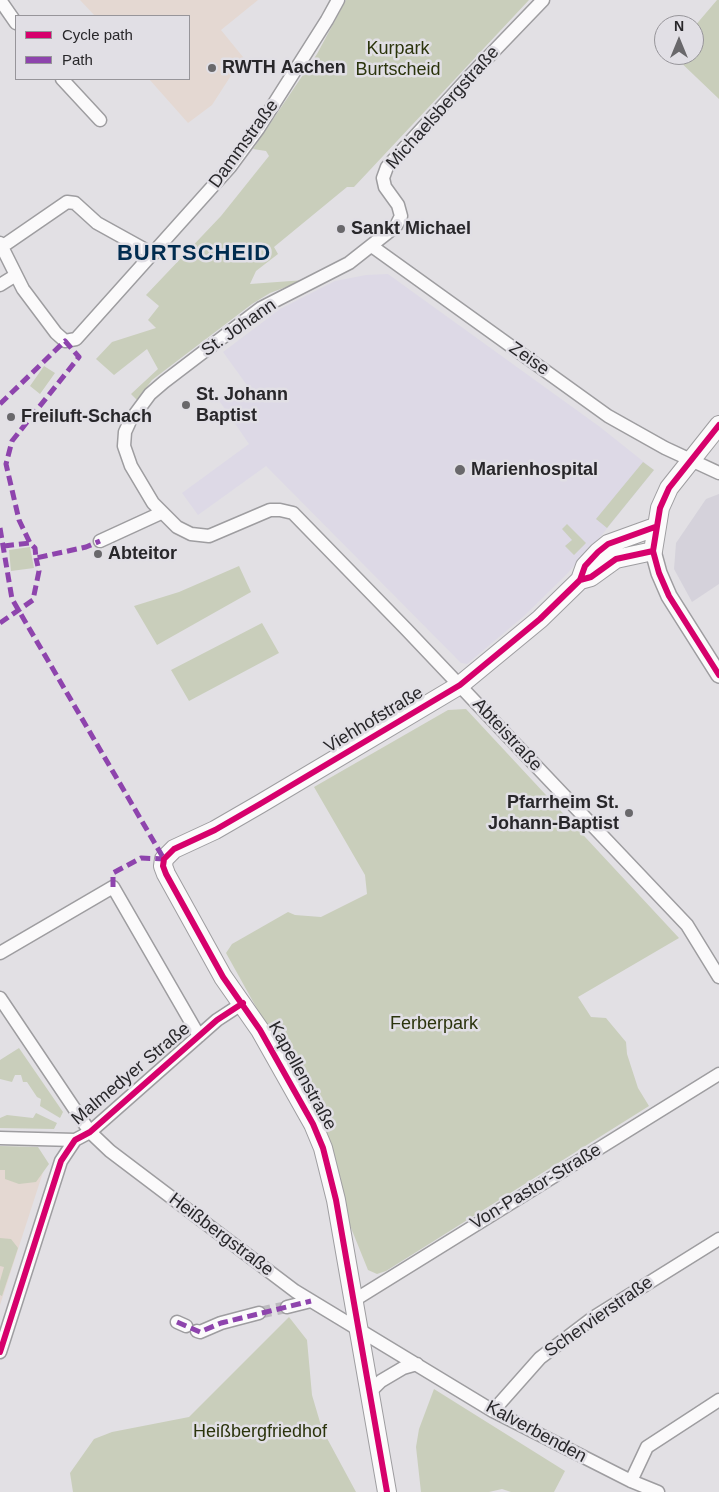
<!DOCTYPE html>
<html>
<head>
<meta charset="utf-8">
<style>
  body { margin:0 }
  #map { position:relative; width:719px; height:1492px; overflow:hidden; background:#e2e0e4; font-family:Arial,sans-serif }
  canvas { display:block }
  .legend { position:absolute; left:15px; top:15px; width:175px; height:65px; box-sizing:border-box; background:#e1dfe5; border:1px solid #97959a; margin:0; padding:6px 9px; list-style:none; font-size:15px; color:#28272a }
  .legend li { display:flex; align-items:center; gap:10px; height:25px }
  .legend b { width:25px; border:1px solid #97959a }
  .north { position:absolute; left:654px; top:15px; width:50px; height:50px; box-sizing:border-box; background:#e1dfe5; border:1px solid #97959a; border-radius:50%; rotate:0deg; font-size:14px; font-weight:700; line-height:20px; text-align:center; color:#28272a }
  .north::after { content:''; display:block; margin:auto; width:18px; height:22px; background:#69686b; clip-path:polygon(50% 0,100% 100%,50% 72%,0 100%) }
</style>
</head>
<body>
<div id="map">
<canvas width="719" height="1492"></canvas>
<ul class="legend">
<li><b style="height:6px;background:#d6006c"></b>Cycle path</li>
<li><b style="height:6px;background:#8e44ad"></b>Path</li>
</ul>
<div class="north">N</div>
</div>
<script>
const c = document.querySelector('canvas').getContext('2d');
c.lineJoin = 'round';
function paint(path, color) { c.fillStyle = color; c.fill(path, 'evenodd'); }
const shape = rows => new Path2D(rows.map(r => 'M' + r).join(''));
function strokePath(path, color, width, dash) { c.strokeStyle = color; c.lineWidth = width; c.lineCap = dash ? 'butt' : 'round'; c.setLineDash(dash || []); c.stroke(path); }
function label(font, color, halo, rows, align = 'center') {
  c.font = font + ' Arial,sans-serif'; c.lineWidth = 5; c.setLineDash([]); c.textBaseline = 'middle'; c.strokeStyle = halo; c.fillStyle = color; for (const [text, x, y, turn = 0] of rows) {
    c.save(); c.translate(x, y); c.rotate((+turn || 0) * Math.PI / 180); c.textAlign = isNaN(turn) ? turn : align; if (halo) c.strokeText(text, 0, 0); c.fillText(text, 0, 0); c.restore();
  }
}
paint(shape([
  [719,494,719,584,692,602,674,569,676,543,706,499]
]), '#d5d2db');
paint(shape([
  [80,0,258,0,221,30,243,57,212,105,188,123,149,79,189,79,189,16,95,16],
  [0,1157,45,1166,0,1305]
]), '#e4d8d2');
paint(shape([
  [388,274,600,427,654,470,601,536,566,575,524,616,467,664,461,663,266,466,198,515,182,493,249,444,218,399,225,394,231,402,249,388,223,352,280,309,335,281,366,275]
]), '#ddd9e6');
paint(shape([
  [346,0,529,0,354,187,347,187,274,247,278,254,256,271,250,284,305,280,270,293,252,304,152,380,137,400,131,394,158,369,147,349,114,375,96,359,112,342,156,328,148,320,159,306,146,295,221,216,269,156,266,151,253,149,317,54],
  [717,0,719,0,719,99,673,55,694,55,694,27],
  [44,366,55,373,40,394,30,386],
  [643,462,654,470,607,528,596,519],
  [567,524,586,543,574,555,565,546,572,540,562,529],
  [30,547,34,568,11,571,9,550],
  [239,566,251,592,157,645,134,606,179,592],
  [262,623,279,653,189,701,171,670],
  [466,709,679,938,578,997,591,1017,606,1018,626,1042,627,1054,638,1088,649,1106,386,1271,377,1274,368,1270,349,1223,340,1176,325,1131,226,953,232,944,288,912,295,915,321,917,367,894,365,875,314,787,448,710],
  [19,1048,63,1112,60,1118,40,1106,41,1099,37,1097,27,1082,23,1082,21,1075,15,1075,12,1082,0,1079,0,1060],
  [36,1113,57,1123,54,1129,0,1128,0,1118,7,1115,33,1118],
  [0,1146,38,1147,49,1164,36,1182,19,1184,5,1179,5,1170,0,1170],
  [0,1238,11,1239,18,1248,2,1296,0,1295,0,1281,4,1267,0,1266],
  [289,1317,307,1340,312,1395,322,1429,356,1492,73,1492,70,1473,94,1439,112,1432,189,1417],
  [434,1389,565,1471,554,1492,511,1492,502,1489,489,1492,421,1492,416,1447,419,1429]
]), '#c9cebb');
strokePath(shape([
  [259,1313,287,1307]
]), '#bdbbbf', 12, [12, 6]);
const minor = shape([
  [0,0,16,23],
  [543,0,468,78,387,167,383,178,385,187,398,205,401,216,396,226,349,263,261,308,164,382,150,394,130,421,125,432,124,446,131,466,153,503,177,527,191,534,209,536,270,510,280,510,293,513,406,629,687,925,719,977],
  [62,79,100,120],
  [0,243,23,289,56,333,65,341,76,339,230,167,258,129,327,20,338,0],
  [3,246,67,202,75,203,97,223,153,254],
  [373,247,608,416,665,448,719,473],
  [0,285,16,275],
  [100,541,161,513],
  [0,953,113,887,199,1036],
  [0,998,90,1132,110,1151,295,1291,493,1411,631,1481,658,1492],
  [0,1138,75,1140],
  [353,1301,719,1074],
  [287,1307,311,1301],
  [177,1322,186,1326],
  [197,1331,200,1332,221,1323,259,1313],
  [0,1352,61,1161,75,1140,90,1132,217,1020,243,1003],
  [369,1393,381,1381,403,1368,417,1364],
  [493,1411,540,1358,594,1317,719,1239],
  [631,1481,647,1447,719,1400]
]);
const tertiary = shape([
  [653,551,659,573,669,596,719,675]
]);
const secondary = shape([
  [580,580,591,577,616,559,653,551,660,508,669,488,719,425],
  [387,1492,336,1200,323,1148,313,1124,260,1030,223,977,166,874,163,866,164,859,174,849,215,830,260,804,460,685,540,619,580,580,585,566,598,552,608,544,655,527]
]);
strokePath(minor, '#9e9da0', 15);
strokePath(tertiary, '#9e9da0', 18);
strokePath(secondary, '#9e9da0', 20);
strokePath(minor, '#fbfafb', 12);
strokePath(tertiary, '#fbfafb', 15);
strokePath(secondary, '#fbfafb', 18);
strokePath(shape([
  [0,404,65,341,79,357,12,441,6,464,19,520,30,543],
  [0,528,12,599,164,859],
  [4,546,30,543,35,548,36,558,86,547,100,541],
  [0,623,33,600,39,571,36,558],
  [113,887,113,873,141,858,164,859],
  [177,1322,200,1332,221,1323,311,1301]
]), '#8e44ad', 5, [10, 5]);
strokePath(shape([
  [719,425,669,488,660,508,653,551,659,573,669,596,719,675],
  [580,580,591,577,616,559,653,551],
  [0,1352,61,1161,75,1140,90,1132,217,1020,243,1003],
  [387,1492,336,1200,323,1148,313,1124,260,1030,223,977,166,874,163,866,164,859,174,849,215,830,260,804,460,685,540,619,580,580,585,566,598,552,608,544,655,527]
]), '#d6006c', 6);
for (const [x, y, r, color] of [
  [212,68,5,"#69686b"],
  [341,229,5,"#69686b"],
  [186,405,5,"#69686b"],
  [11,417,5,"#69686b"],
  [460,470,6,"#69686b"],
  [98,554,5,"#69686b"],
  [629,813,5,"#69686b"]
]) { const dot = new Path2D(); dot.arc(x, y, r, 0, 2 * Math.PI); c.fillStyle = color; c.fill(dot); strokePath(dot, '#e1dfe5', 2); }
label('18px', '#2b340c', '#e1dfe5', [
  ["Kurpark",398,49],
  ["Burtscheid",398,70],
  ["Ferberpark",434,1024],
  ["Heißbergfriedhof",260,1432]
]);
label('bold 18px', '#28272a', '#e1dfe5', [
  ["RWTH Aachen",222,68],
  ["Sankt Michael",351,229],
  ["St. Johann",196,395],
  ["Baptist",196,416],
  ["Freiluft-Schach",21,417],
  ["Marienhospital",471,470],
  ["Abteitor",108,554],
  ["Pfarrheim St.",619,803,"right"],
  ["Johann-Baptist",619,824,"right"]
], 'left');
label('18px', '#28272a', '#e1dfe5', [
  ["Michaelsbergstraße",443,108,-48],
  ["Dammstraße",244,144,-54],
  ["St. Johann",239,328,-35],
  ["Zeise",529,359,35],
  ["Viehhofstraße",374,720,-31],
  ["Abteistraße",507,735,47],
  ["Malmedyer Straße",131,1074,-40],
  ["Kapellenstraße",302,1076,61],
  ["Von-Pastor-Straße",536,1187,-31],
  ["Heißbergstraße",221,1235,37],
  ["Schervierstraße",599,1317,-35],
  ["Kalverbenden",536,1432,28]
]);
c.letterSpacing = '1px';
label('bold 22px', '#002c50', '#e1dfe5', [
  ["BURTSCHEID",194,254]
]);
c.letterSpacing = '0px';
</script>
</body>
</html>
